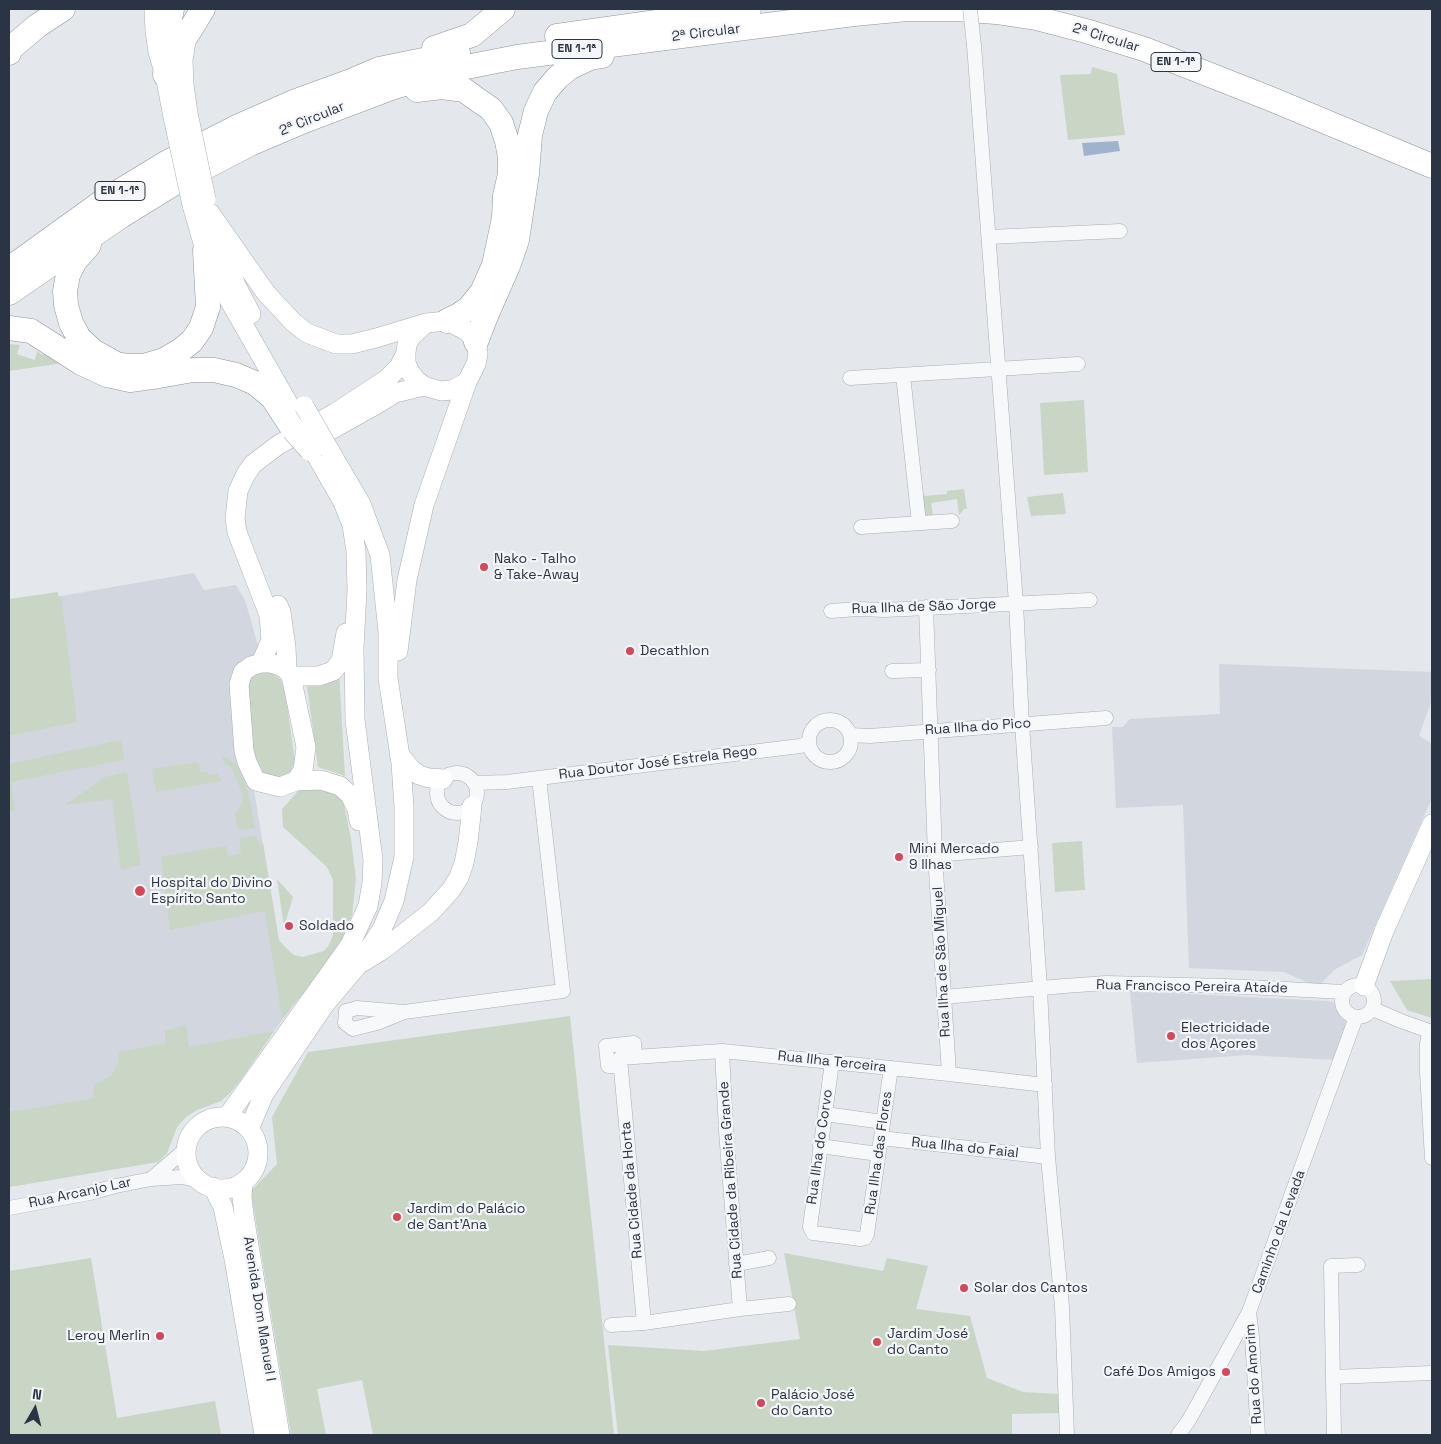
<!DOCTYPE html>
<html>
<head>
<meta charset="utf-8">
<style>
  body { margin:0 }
  #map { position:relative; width:1441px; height:1444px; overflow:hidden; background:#e4e7ec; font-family:"Space Grotesk",sans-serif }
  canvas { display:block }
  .frame { position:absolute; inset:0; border:10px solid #2b3445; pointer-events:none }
  .north { position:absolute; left:10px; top:1384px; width:50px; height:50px; -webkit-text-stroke:4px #f4f6f9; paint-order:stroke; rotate:8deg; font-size:14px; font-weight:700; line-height:20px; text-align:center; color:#2b3445 }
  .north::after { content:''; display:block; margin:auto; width:18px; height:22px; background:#2b3445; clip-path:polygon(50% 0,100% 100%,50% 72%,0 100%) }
</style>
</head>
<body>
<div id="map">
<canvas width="1441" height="1444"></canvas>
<div class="frame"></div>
<div class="north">N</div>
</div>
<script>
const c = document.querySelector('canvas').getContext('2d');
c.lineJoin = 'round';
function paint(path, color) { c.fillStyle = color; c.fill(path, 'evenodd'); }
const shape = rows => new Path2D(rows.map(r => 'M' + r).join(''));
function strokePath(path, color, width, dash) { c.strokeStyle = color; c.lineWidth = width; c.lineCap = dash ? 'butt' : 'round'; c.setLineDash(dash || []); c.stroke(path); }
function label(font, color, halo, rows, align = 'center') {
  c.font = font + ' "Space Grotesk",sans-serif'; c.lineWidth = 4.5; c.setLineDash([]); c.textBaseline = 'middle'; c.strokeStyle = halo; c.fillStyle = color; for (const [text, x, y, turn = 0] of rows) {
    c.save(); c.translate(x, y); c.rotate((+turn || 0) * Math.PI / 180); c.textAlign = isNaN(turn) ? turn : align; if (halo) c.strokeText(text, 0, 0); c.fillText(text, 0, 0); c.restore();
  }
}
paint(shape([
  [194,573,204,590,236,585,245,600,260,653,239,668,254,790,290,1010,274,1031,242,1078,231,1092,221,1101,197,1110,186,1116,177,1127,167,1153,158,1162,9,1187,9,605],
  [1219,664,1432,672,1432,699,1419,736,1432,744,1432,798,1362,955,1334,970,1318,987,1284,972,1189,968,1183,805,1116,808,1112,727,1123,727,1130,719,1220,714],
  [1130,991,1327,1001,1332,1002,1343,1014,1346,1023,1346,1028,1335,1060,1247,1055,1137,1063]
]), '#d2d6de');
paint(shape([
  [1092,67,1117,74,1125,135,1068,140,1060,75,1091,74],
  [9,344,20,345,17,354,35,360,37,351,42,355,46,351,63,363,9,371],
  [1084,400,1088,472,1044,475,1040,403],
  [964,489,967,509,964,509,959,515,957,499,931,503,933,516,926,516,921,511,919,498,924,493,924,496,947,494,947,491],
  [1063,493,1066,514,1031,516,1027,497],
  [58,592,58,596,61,596,77,722,9,736,9,599],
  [339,671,345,776,318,767,307,686,319,684],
  [260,673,271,673,276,676,281,680,285,690,295,762,290,772,280,778,264,775,255,761,245,695,250,679],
  [121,740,124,760,11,782,15,810,9,811,9,764],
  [222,757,225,757,236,764,248,792,255,828,238,830,235,814,239,810,244,797,232,769,229,765,224,763],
  [198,762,201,772,206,771,210,775,217,774,222,781,156,792,152,769],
  [127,772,141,865,121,870,112,799,65,805,105,777],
  [323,785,343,799,351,839,356,879,352,915,341,942,329,962,282,1019,265,911,170,930,161,857,226,846,228,856,241,853,239,838,256,835,258,844,263,843,279,940,288,950,294,955,303,957,324,951,329,945,333,935,333,880,327,867,283,827,282,809,298,791],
  [1082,841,1085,890,1055,892,1052,843],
  [277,879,293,897,284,927],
  [1432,979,1432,1018,1407,1010,1390,981],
  [570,1016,614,1435,373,1435,362,1380,317,1389,326,1435,291,1435,251,1191,277,1164,272,1117,308,1052],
  [186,1025,189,1047,274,1031,242,1078,231,1092,221,1101,197,1110,186,1117,177,1127,167,1153,158,1162,9,1187,9,1112,94,1098,93,1086,112,1075,118,1063,119,1052,165,1043,165,1031],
  [784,1253,883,1271,887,1258,928,1266,916,1309,970,1316,987,1378,1023,1392,1059,1394,1062,1413,1012,1414,1012,1435,618,1435,608,1345,704,1351,800,1339],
  [91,1258,117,1418,215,1401,221,1435,9,1435,9,1271]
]), '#c9d6c5');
paint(shape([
  [1118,141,1120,151,1084,156,1082,143]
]), '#9fb4cc');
const street = shape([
  [974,45,1016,603,1022,724,1040,988,1048,1157,1062,1307,1067,1435],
  [989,237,1120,231],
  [903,375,919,523],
  [850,378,1078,364],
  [861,527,952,521],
  [926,607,935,855,949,1074],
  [831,611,858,609,885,610,1090,600],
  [892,671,929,670],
  '809 741a21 21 0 1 1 42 0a21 21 0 1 1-42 0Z',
  [850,735,870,736,1106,718],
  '437 793a20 20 0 1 1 40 0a20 20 0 1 1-40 0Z',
  [474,783,507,782,539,778,800,746,809,743],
  [935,855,1031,847],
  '1342 1001a16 16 0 1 1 32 0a16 16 0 1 1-32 0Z',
  [944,997,1064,986,1106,983,1226,986,1345,992],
  [1373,1009,1401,1021,1429,1031,1427,1044,1427,1072,1432,1158],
  [404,1012,377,1023,353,1029,345,1023,346,1011,357,1008,404,1012,563,991,539,778],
  [722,1051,726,1131,740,1309],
  [832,1062,810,1227,813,1233,861,1239,865,1238,867,1234,891,1068],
  [620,1066,608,1066,606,1046,634,1043,635,1057],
  [825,1114,883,1122],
  [881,1138,1048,1157],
  [820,1146,878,1154],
  [151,1179,186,1149],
  [9,1208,90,1193,116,1186,151,1179,182,1177,200,1181],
  [736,1264,769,1258],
  [1249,1312,1252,1337,1258,1435],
  [644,1323,620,1058,722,1051,949,1074,1045,1085],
  [611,1325,644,1323,740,1309,789,1304],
  [1333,1377,1432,1373],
  [1178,1435,1189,1420,1249,1312,1356,1017],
  [1334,1435,1331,1266,1358,1265]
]);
const secondary = shape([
  [154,9,155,31,158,52,165,75,173,117],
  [187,35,183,60,184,85,188,113],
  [192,205,205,250,224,291,292,410],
  [210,213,266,293,293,322,307,333,336,344,352,344,376,338,426,323],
  [214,229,219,245,236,285,251,314],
  [447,321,467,331,476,342,478,354,476,364,467,382,452,390,441,391,424,386,416,380,410,372,406,363,406,353,407,344,412,336,426,323,447,321],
  [329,431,379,403,395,393,424,386],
  [278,605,281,612,286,647,287,671],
  [398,651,407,580,424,505,467,382],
  [261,663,271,640,269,615,237,532,235,518,238,491,246,474,253,464,278,445,335,413,387,379,399,367,406,353],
  [261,663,270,663,280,666,286,669,291,676,306,747,303,770,296,781,280,787,256,781,247,762,244,751,239,684,243,672,251,666,261,663],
  [291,676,319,676,333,671,341,661,346,633],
  [399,754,411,769,419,775,429,778,443,779],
  [296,781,321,780,340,786,350,795,357,809,359,821],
  [363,962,384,949,431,912,451,890,459,877,464,863,468,842,472,806],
  [1364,986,1384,931,1432,824],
  [227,1117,350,945,368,906,372,883,373,860,355,720,354,649,357,590,356,551,352,525,343,502,312,448],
  '186 1153a36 36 0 1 1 72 0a36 36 0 1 1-72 0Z',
  [249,1129,264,1094,325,1004,358,965,382,929,394,901,404,857,404,807,401,763,388,678,388,632,380,555,361,504,330,451],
  [243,1182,242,1197,244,1215,280,1435],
  [213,1187,223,1207,234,1259,264,1435]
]);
const highway = shape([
  [187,35,203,9],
  [557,36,749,9],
  [434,48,472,35,503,9],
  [9,53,10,49,37,26,63,9],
  [165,75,169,23,172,9],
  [417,90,442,87,464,90,478,100,491,109,501,123,507,141,510,157,510,174,505,196,504,218,494,265,482,292,469,308,459,315,447,321],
  [89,245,75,261,68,275,65,291,66,305,71,323,79,338,93,351,116,364,128,366,144,366,164,360,181,350,192,341,201,328,208,307,205,250],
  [9,269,102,202,166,163,239,126,296,101,351,81,379,69,458,53],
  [9,293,121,216,173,184,250,144,304,121,391,88,446,71,517,57,854,14,907,9,956,9,996,12,1036,18,1086,31,1144,49,1271,99,1432,166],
  [9,328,31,331,81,363,107,375,130,380,159,376,193,370,214,370,236,375,255,383,272,397,293,429],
  [476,342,486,316,508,266,517,240,527,174,530,135,536,111,545,92,557,78,569,68,590,58,602,56]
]);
strokePath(street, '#a9aeb7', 15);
strokePath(secondary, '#a9aeb7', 20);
strokePath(highway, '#8b94a3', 25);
strokePath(street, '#f7f8fa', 14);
strokePath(secondary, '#fff', 19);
strokePath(highway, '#fff', 24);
const streetBridge = shape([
  [970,9,974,45]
]);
const secondaryBridge = shape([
  [188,113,206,199],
  [173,117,192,205],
  [304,406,330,451]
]);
const highwayBridge = shape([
  [293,429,311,449]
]);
strokePath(streetBridge, '#a9aeb7', 15, []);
strokePath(secondaryBridge, '#a9aeb7', 20, []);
strokePath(highwayBridge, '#8b94a3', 25, []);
strokePath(streetBridge, '#f7f8fa', 14);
strokePath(secondaryBridge, '#fff', 19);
strokePath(highwayBridge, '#fff', 24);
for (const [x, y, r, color] of [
  [484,567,5,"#d1495b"],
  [630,651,5,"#d1495b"],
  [899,857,5,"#d1495b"],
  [140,891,6,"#d1495b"],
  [289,926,5,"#d1495b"],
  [1171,1036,5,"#d1495b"],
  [397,1217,5,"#d1495b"],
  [964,1288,5,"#d1495b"],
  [160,1336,5,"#d1495b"],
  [877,1342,5,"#d1495b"],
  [1226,1372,5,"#d1495b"],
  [761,1403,5,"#d1495b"]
]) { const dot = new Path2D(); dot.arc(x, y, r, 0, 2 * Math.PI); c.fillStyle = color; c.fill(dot); strokePath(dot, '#f4f6f9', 2); }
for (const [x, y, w] of [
  [577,49,50],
  [1176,62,50],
  [120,191,50]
]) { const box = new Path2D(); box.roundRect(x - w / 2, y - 9.5, w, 19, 4); c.fillStyle = '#f4f6f9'; c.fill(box); strokePath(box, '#2b3445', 1); }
label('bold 12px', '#2b3445', null, [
  ["EN 1-1ª",577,49],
  ["EN 1-1ª",1176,62],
  ["EN 1-1ª",120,191]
]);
label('14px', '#2b3445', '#f4f6f9', [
  ["2ª Circular",706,33,-7],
  ["2ª Circular",1106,38,17],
  ["2ª Circular",312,119,-22],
  ["Rua Ilha de São Jorge",924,607,-2],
  ["Rua Ilha do Pico",978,727,-4],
  ["Rua Doutor José Estrela Rego",658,763,-7],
  ["Rua Ilha de São Miguel",942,962,-93],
  ["Rua Francisco Pereira Ataíde",1192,987,1],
  ["Rua Ilha Terceira",832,1062,6],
  ["Rua Ilha do Corvo",820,1147,-82],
  ["Rua Ilha do Faial",965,1148,6],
  ["Rua Ilha das Flores",879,1153,-82],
  ["Rua Cidade da Ribeira Grande",731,1180,-94],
  ["Rua Cidade da Horta",632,1190,-95],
  ["Rua Arcanjo Lar",80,1193,-12],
  ["Caminho da Levada",1279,1232,-70],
  ["Avenida Dom Manuel I",259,1309,81],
  ["Rua do Amorim",1254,1374,-94]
]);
label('14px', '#2b3445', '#f4f6f9', [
  ["Nako - Talho",494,559],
  ["& Take-Away",494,575],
  ["Decathlon",640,651],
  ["Mini Mercado",909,849],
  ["9 Ilhas",909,865],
  ["Hospital do Divino",151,883],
  ["Espírito Santo",151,899],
  ["Soldado",299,926],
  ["Electricidade",1181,1028],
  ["dos Açores",1181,1044],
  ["Jardim do Palácio",407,1209],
  ["de Sant'Ana",407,1225],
  ["Solar dos Cantos",974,1288],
  ["Jardim José",887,1334],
  ["do Canto",887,1350],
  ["Leroy Merlin",150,1336,"right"],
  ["Café Dos Amigos",1216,1372,"right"],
  ["Palácio José",771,1395],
  ["do Canto",771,1411]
], 'left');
</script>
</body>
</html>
